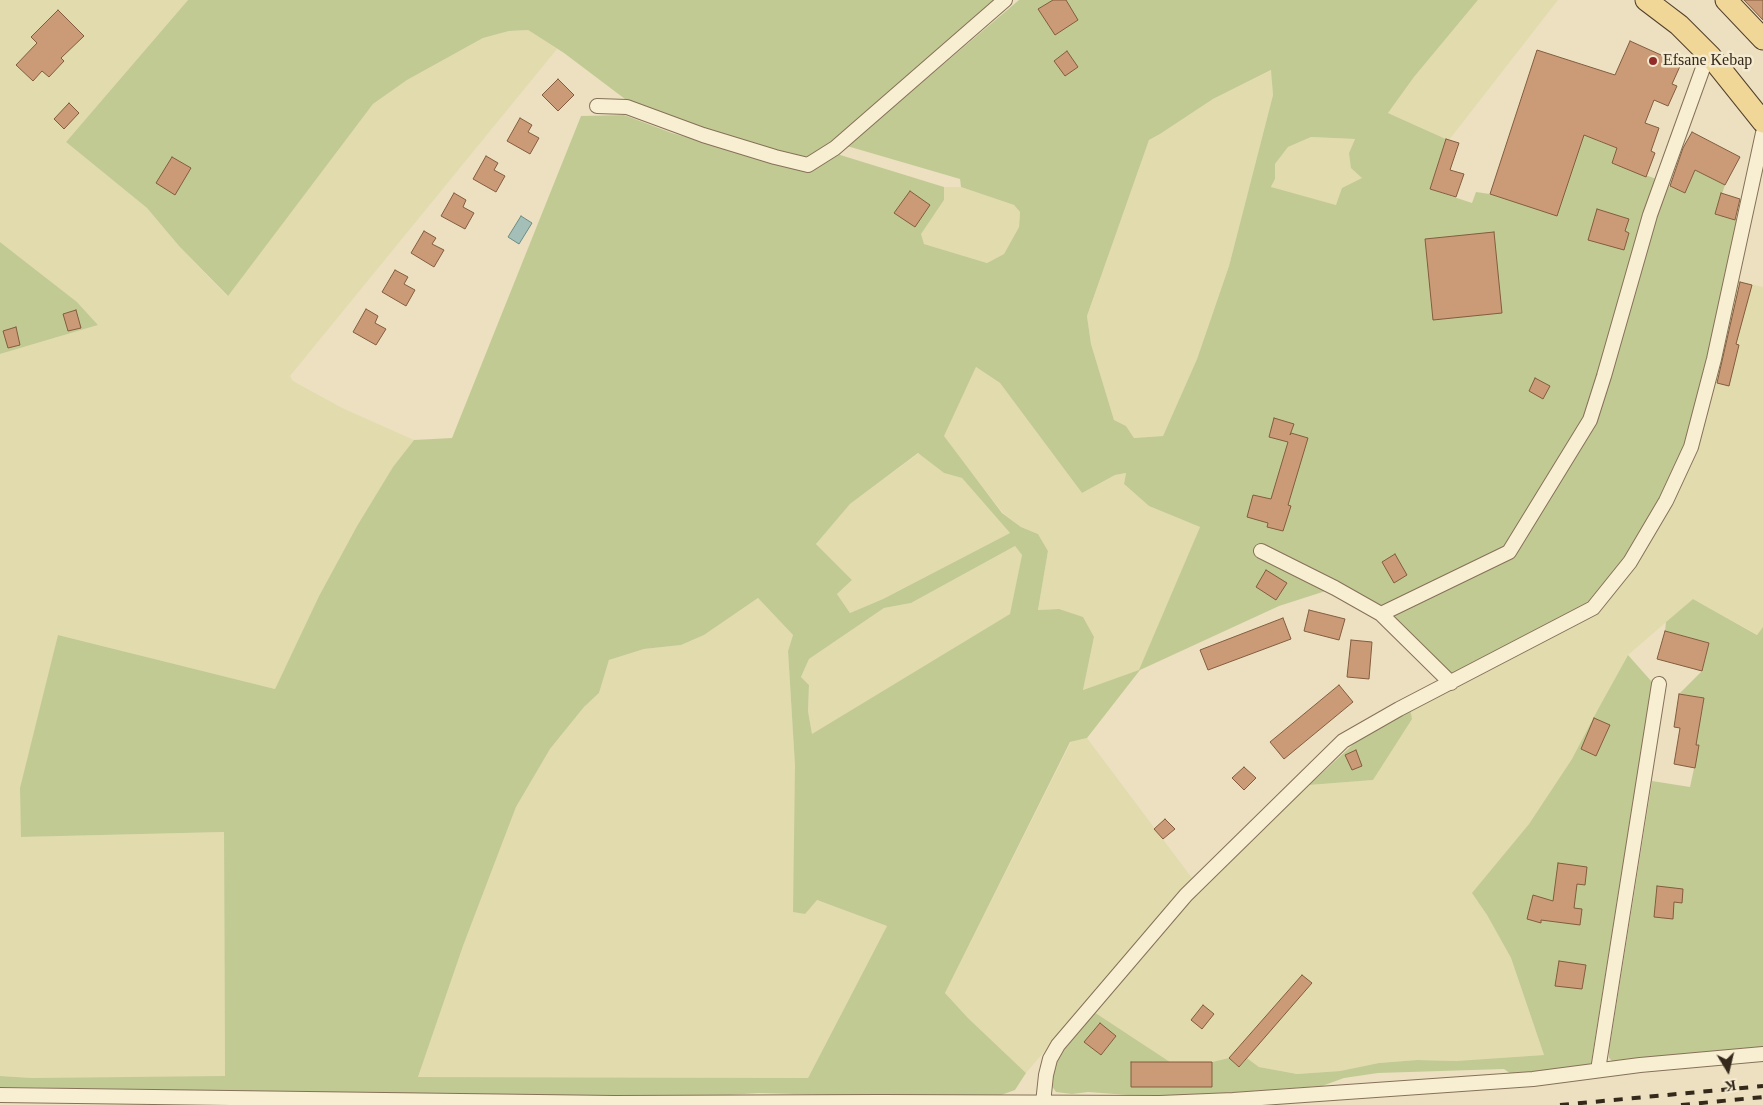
<!DOCTYPE html>
<html>
<head>
<meta charset="utf-8">
<style>
  body { margin:0 }
  #map { position:relative; width:1763px; height:1105px; overflow:hidden; background:#ece0c0; font-family:Georgia,serif }
  canvas { display:block }
  .north { position:absolute; left:1703px; top:1045px; width:50px; height:50px; -webkit-text-stroke:4px #f4eacf; paint-order:stroke; rotate:171deg; font-size:14px; font-weight:700; line-height:20px; text-align:center; color:#35291c }
  .north::after { content:''; display:block; margin:auto; width:18px; height:22px; background:#35291c; clip-path:polygon(50% 0,100% 100%,50% 72%,0 100%) }
</style>
</head>
<body>
<div id="map">
<canvas width="1763" height="1105"></canvas>
<div class="north">K</div>
</div>
<script>
const c = document.querySelector('canvas').getContext('2d');
c.lineJoin = 'round';
function paint(path, color) { c.fillStyle = color; c.fill(path, 'evenodd'); }
const shape = rows => new Path2D(rows.map(r => 'M' + r).join(''));
function strokePath(path, color, width, dash) { c.strokeStyle = color; c.lineWidth = width; c.lineCap = dash ? 'butt' : 'round'; c.setLineDash(dash || []); c.stroke(path); }
function label(font, color, halo, rows, align = 'center') {
  c.font = font + ' Georgia,serif'; c.lineWidth = 5; c.setLineDash([]); c.textBaseline = 'middle'; c.strokeStyle = halo; c.fillStyle = color; for (const [text, x, y, turn = 0] of rows) {
    c.save(); c.translate(x, y); c.rotate((+turn || 0) * Math.PI / 180); c.textAlign = isNaN(turn) ? turn : align; if (halo) c.strokeText(text, 0, 0); c.fillText(text, 0, 0); c.restore();
  }
}
paint(shape([
  [0,0,188,0,66,142,147,208,179,246,227,296,373,104,407,80,483,38,509,31,528,30,557,49,290,376,293,381,342,408,414,440,393,468,357,526,319,596,275,689,58,635,22,837,224,832,225,1077,32,1078,0,1076,0,354,98,325,77,302,0,242],
  [1478,0,1558,0,1449,140,1388,113,1414,77],
  [1272,70,1273,95,1229,266,1197,359,1163,436,1134,438,1126,426,1114,420,1091,344,1087,316,1149,140,1160,134,1213,99],
  [1311,137,1355,139,1349,153,1362,178,1336,205,1271,188,1275,179,1275,164,1288,147],
  [944,187,961,187,1014,205,1020,212,1019,227,1004,254,987,263,924,244,920,234,944,200],
  [1733,280,1763,287,1763,627,1758,635,1693,599,1628,655,1597,711,1573,759,1529,824,1473,893,1487,915,1511,958,1544,1055,1456,1061,1417,1060,1379,1063,1340,1071,1297,1074,1259,1067,1247,1058,1302,975,1229,1058,1212,1062,1170,1062,1094,1012,1189,903,1309,785,1373,780,1410,709,1480,668],
  [976,367,1000,383,1082,493,1115,475,1126,473,1124,484,1149,506,1200,527,1140,670,1083,690,1094,637,1059,609,1038,610,1048,551,1038,534,1021,527,1003,513,943,436],
  [919,453,944,473,962,478,1010,533,883,599,850,613,837,594,852,580,816,544,850,504],
  [1015,546,1022,555,1011,614,812,735,808,711,809,685,801,677,809,659,884,608,911,603],
  [758,598,793,635,788,651,795,766,817,900,887,926,808,1078,418,1077,463,946,516,807,550,749,584,707,599,693,609,660,644,649,681,645,704,635],
  [1087,738,1192,878,1026,1073,968,1018,945,993,1071,742]
]), '#e2dbad');
paint(shape([
  [188,0,996,0,821,150,805,158,711,131,677,120,625,99,564,53,528,30,509,31,483,38,407,80,373,104,228,296,179,246,147,208,66,142],
  [1019,0,1478,0,1414,77,1388,113,1446,139,1430,189,1472,203,1476,192,1490,194,1557,215,1604,72,1596,140,1617,148,1612,163,1662,181,1668,186,1685,193,1695,170,1725,185,1715,214,1744,222,1709,382,1666,501,1593,608,1451,683,1381,614,1335,588,1279,606,1140,670,1087,738,1070,742,945,993,968,1018,1026,1073,1015,1090,998,1096,965,1099,759,1093,685,1098,0,1087,0,1076,32,1078,225,1076,224,832,21,837,20,788,58,635,275,689,319,596,357,526,393,467,414,440,452,438,581,116,624,115,672,133,804,171,816,168,837,154,944,187,944,200,921,234,924,244,987,263,1004,254,1019,227,1020,212,1014,205,961,187,960,179,847,146],
  [1271,70,1273,95,1229,266,1197,359,1163,436,1134,438,1126,426,1114,420,1091,344,1087,316,1149,140,1160,134,1213,99],
  [1311,137,1355,139,1349,153,1351,168,1362,178,1342,188,1336,205,1271,187,1275,179,1275,164,1288,147],
  [976,367,1000,383,1082,493,1115,475,1126,473,1124,484,1149,506,1200,527,1139,670,1083,690,1094,637,1083,617,1059,609,1038,610,1048,551,1038,534,1021,527,1002,513,944,436],
  [918,453,944,473,962,478,1010,533,883,599,850,613,837,594,852,580,816,544,850,504],
  [1015,546,1022,555,1010,614,812,734,808,711,809,685,801,677,809,659,884,608,911,603],
  [758,598,793,635,788,651,795,766,793,912,805,914,817,900,887,926,808,1078,418,1077,463,946,516,807,550,749,584,707,599,693,609,660,644,649,681,645,704,635],
  [0,242,77,302,98,325,0,354],
  [1693,599,1757,635,1763,627,1763,1047,1613,1062,1609,1058,1609,1051,1652,781,1690,787,1699,745,1678,741,1681,728,1698,731,1704,698,1679,694,1702,671,1709,643,1665,631,1666,622],
  [1628,655,1652,682,1591,1064,1529,1075,1511,1074,1504,1069,1378,1073,1344,1078,1322,1086,1225,1093,1155,1097,1088,1092,1072,1094,1056,1092,1051,1085,1052,1070,1065,1043,1094,1012,1170,1062,1131,1062,1131,1087,1212,1087,1212,1062,1229,1058,1239,1067,1247,1058,1259,1067,1297,1074,1340,1071,1379,1063,1417,1060,1456,1061,1544,1055,1511,958,1487,915,1472,893,1529,824,1572,759,1597,711],
  [1410,709,1412,719,1373,780,1309,785,1361,737]
]), '#c2ca94');
const water = shape([
  [521,216,532,223,519,244,508,237,521,216]
]);
paint(water, '#a3bfb7');
strokePath(water, '#6a8c84', 1);
const building = shape([
  [1053,0,1066,0,1078,20,1055,35,1038,9,1053,0],
  [1744,0,1763,0,1763,20,1744,0],
  [58,10,84,36,61,58,64,61,49,77,42,71,33,81,16,65,37,43,31,37,58,10],
  [1630,41,1681,64,1672,84,1677,86,1668,106,1654,100,1645,123,1659,128,1651,151,1655,153,1646,177,1612,163,1617,148,1584,135,1557,216,1490,194,1537,50,1615,75,1630,41],
  [1067,51,1078,67,1065,76,1054,61,1067,51],
  [558,79,574,95,558,111,542,95,558,79],
  [69,103,79,113,64,129,54,119,69,103],
  [520,118,532,125,528,132,539,138,530,154,507,141,520,118],
  [1692,132,1740,157,1725,185,1695,170,1685,193,1670,186,1683,148,1692,132],
  [1446,139,1459,143,1450,170,1464,174,1456,197,1430,189,1446,139],
  [486,156,498,163,494,170,505,176,496,192,473,179,486,156],
  [172,157,191,168,175,195,156,183,172,157],
  [910,191,930,205,915,227,894,213,910,191],
  [454,193,466,200,463,207,474,213,465,229,441,216,454,193],
  [1721,193,1740,199,1735,220,1715,214,1721,193],
  [1597,209,1629,219,1625,231,1629,233,1624,250,1588,240,1597,209],
  [424,231,436,238,432,244,444,250,434,267,411,253,424,231],
  [1494,232,1502,313,1433,320,1425,239,1494,232],
  [395,270,408,277,404,284,415,290,406,306,382,292,395,270],
  [1740,282,1752,285,1736,344,1739,345,1729,386,1717,383,1740,282],
  [366,309,378,316,375,323,386,329,376,345,353,332,366,309],
  [76,310,81,328,68,331,63,314,76,310],
  [16,327,20,345,8,348,3,331,16,327],
  [1535,378,1550,386,1543,399,1529,391,1535,378],
  [1274,418,1294,424,1290,435,1291,433,1308,438,1288,505,1291,506,1283,531,1267,527,1268,523,1247,517,1253,495,1271,499,1288,442,1269,437,1274,418],
  [1395,554,1407,575,1394,583,1382,562,1395,554],
  [1266,570,1287,583,1276,600,1256,587,1266,570],
  [1309,610,1345,619,1339,640,1304,631,1309,610],
  [1283,618,1291,639,1208,670,1200,650,1283,618],
  [1665,631,1709,643,1702,671,1657,659,1665,631],
  [1351,640,1372,642,1369,679,1347,677,1351,640],
  [1339,685,1353,702,1284,759,1270,742,1339,685],
  [1679,694,1704,698,1696,745,1699,745,1695,768,1674,764,1680,728,1674,727,1679,694],
  [1594,718,1610,725,1596,756,1581,749,1594,718],
  [1356,750,1362,766,1352,770,1345,755,1356,750],
  [1244,767,1256,778,1244,790,1232,778,1244,767],
  [1165,819,1175,829,1163,839,1154,829,1165,819],
  [1558,863,1587,867,1585,885,1577,884,1574,908,1582,909,1580,925,1541,920,1541,923,1527,919,1533,895,1553,901,1558,863],
  [1657,886,1683,889,1682,903,1674,902,1673,919,1654,917,1657,886],
  [1559,961,1586,965,1582,989,1555,986,1559,961],
  [1302,975,1312,983,1239,1067,1229,1058,1302,975],
  [1203,1005,1214,1014,1202,1029,1191,1020,1203,1005],
  [1100,1023,1116,1036,1101,1055,1084,1042,1100,1023],
  [1131,1062,1212,1062,1212,1087,1131,1087,1131,1062]
]);
paint(building, '#ca9b76');
strokePath(building, '#835c3f', 1);
const street = shape([
  [597,106,627,107,703,135,775,157,808,165,835,148,1005,0],
  [1261,551,1335,588,1381,614],
  [1451,683,1381,614,1509,552,1590,420,1604,376,1650,215,1708,54],
  [1598,1070,1659,684],
  [0,1095,614,1103,880,1102,1160,1103,1233,1100,1533,1079,1640,1065,1763,1054],
  [1043,1103,1046,1075,1050,1059,1058,1045,1186,895,1343,741,1399,709,1593,608,1630,562,1666,501,1691,447,1714,359,1763,133]
]);
const primary = shape([
  [1646,0,1679,25,1711,57,1763,122],
  [1726,0,1763,39]
]);
strokePath(street, '#857158', 16);
strokePath(primary, '#523f2d', 23);
strokePath(street, '#f8eed2', 14);
strokePath(primary, '#f0d797', 21);
strokePath(shape([
  [1560,1105,1763,1086],
  [1681,1105,1763,1097]
]), '#35291c', 4, [9, 9]);
for (const [x, y, r, color] of [
  [1653,61,5,"#922c2a"]
]) { const dot = new Path2D(); dot.arc(x, y, r, 0, 2 * Math.PI); c.fillStyle = color; c.fill(dot); strokePath(dot, '#f4eacf', 2); }
label('16px', '#35291c', '#f4eacf', [
  ["Efsane Kebap",1663,61]
], 'left');
</script>
</body>
</html>
